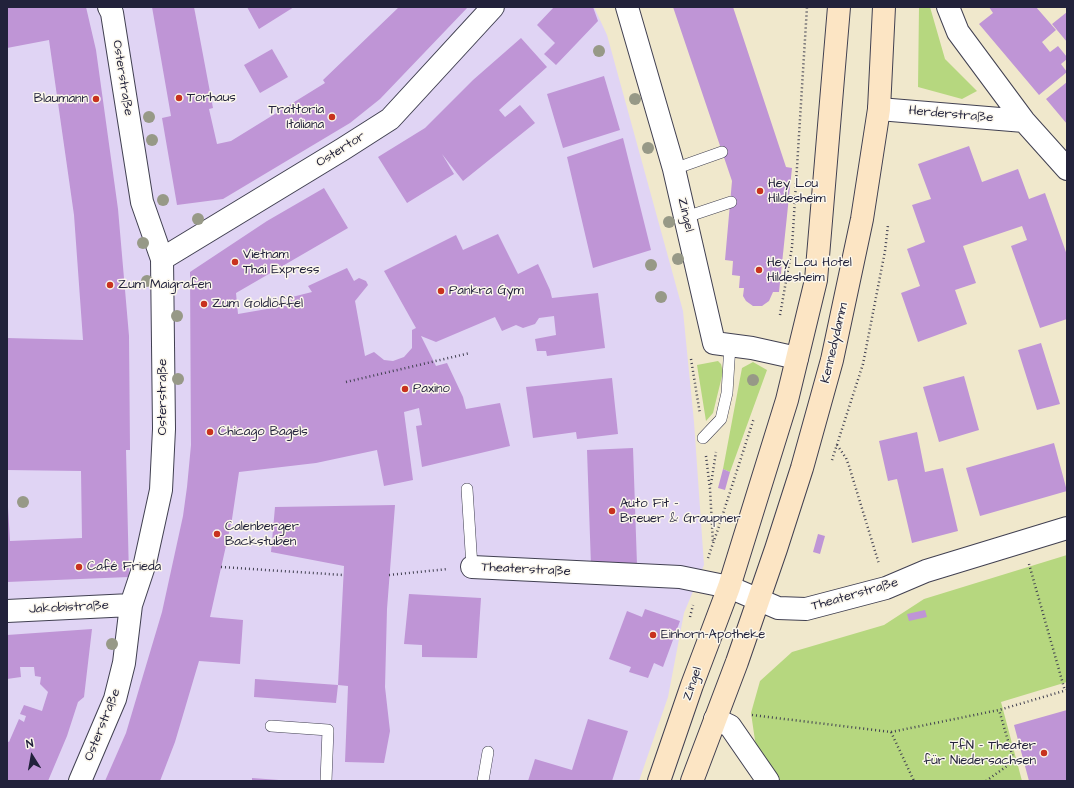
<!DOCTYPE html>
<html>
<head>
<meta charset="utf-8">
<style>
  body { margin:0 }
  #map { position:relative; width:1074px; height:788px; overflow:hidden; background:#f0e8cc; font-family:"Architects Daughter",sans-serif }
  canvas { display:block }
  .frame { position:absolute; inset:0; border:8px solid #22223b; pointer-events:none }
  .north { position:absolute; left:12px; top:736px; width:40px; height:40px; -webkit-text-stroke:3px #fbf7ec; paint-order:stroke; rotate:349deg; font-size:11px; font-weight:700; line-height:16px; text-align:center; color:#22223b }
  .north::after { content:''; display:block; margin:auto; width:14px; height:18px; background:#22223b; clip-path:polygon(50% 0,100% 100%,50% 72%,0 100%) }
</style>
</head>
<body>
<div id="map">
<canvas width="1074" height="788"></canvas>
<div class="frame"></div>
<div class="north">N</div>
</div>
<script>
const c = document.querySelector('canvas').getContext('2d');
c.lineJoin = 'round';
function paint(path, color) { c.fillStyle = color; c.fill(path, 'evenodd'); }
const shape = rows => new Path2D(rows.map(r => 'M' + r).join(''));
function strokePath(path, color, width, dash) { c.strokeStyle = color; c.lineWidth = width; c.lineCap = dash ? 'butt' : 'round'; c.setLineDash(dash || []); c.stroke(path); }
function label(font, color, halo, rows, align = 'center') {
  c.font = font + ' "Architects Daughter",sans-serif'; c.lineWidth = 3; c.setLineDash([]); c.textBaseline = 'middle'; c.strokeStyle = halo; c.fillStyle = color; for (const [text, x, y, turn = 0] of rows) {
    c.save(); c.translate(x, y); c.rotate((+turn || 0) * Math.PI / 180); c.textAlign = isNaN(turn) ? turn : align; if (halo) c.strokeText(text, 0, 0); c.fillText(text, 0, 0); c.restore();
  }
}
paint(shape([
  [7,7,594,7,607,35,683,311,694,422,704,565,684,613,668,697,639,781,7,781]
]), '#e0d4f4');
paint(shape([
  [919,7,930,7,945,59,977,91,962,99,918,87],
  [718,361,721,364,723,372,713,413,706,421,697,365],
  [753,362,767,370,730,472,723,469,742,368],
  [1067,555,1067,682,1001,702,1022,781,776,781,757,754,751,713,760,681,792,652,884,625,924,599]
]), '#b6d77f');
paint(shape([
  [7,7,86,7,96,50,118,209,129,336,130,450,126,450,129,577,7,582,7,507,8,507,10,541,82,538,81,471,7,470,7,338,83,340,74,215,49,40,7,48],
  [152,7,194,7,213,108,209,109,217,144,231,141,325,83,323,80,399,7,468,7,380,99,350,123,223,199,177,205,162,118,171,116],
  [247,7,294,7,259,29],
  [554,7,593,7,598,21,556,65,544,54,555,43,537,25],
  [673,7,733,7,786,167,792,168,779,292,773,292,769,301,762,306,753,306,746,301,743,296,744,288,739,288,740,276,732,275,733,261,725,260,732,181],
  [989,7,1036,7,1056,30,1042,42,1050,52,1058,46,1067,57,1067,59,1061,64,1067,72,1039,95,979,24,993,13],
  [1067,12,1067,42,1052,24],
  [521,38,547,67,499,110,505,117,520,105,535,123,463,181,442,154,454,174,407,203,378,157,425,128,473,80],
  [272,49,288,77,260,93,244,65],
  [604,76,620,130,563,148,547,94],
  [1067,82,1067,124,1046,99],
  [623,138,651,250,593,268,567,157],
  [969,146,982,182,1018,169,1029,199,1045,193,1067,255,1067,319,1040,328,1011,246,1027,240,1022,226,963,246,976,283,955,290,967,324,918,342,901,293,920,286,907,249,925,242,912,205,931,199,918,164],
  [324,188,348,228,236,293,238,314,290,305,288,298,312,292,308,286,347,268,354,281,359,278,366,281,368,285,355,301,365,356,374,352,384,360,393,361,404,357,412,348,412,330,416,328,384,271,456,235,463,250,498,234,518,274,538,264,550,290,552,298,598,293,605,348,547,356,546,351,537,351,535,339,556,335,554,316,539,318,535,324,523,328,516,325,502,331,495,317,436,342,421,336,436,366,447,363,463,397,466,409,500,403,510,446,422,467,416,426,422,425,419,408,404,412,413,480,384,486,377,450,316,463,239,472,232,519,210,617,243,620,240,664,199,661,175,742,160,781,105,781,126,733,145,669,162,612,183,516,187,487,191,445,190,272,267,221],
  [1041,343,1060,404,1037,410,1018,350],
  [964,376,979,430,939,442,923,387],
  [612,378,618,434,577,439,576,432,533,438,526,387],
  [917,432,925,472,943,468,958,531,912,543,897,479,888,481,879,441],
  [1054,443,1067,491,980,516,966,468],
  [633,448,637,565,591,566,587,450],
  [723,469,730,472,725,490,718,488],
  [395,505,387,609,385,687,390,731,384,763,345,762,348,686,338,685,344,566,271,552,275,507],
  [818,534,825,536,820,554,813,552],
  [409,594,481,598,477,658,422,657,422,645,404,644],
  [645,609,680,621,663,667,654,663,648,678,629,672,631,667,609,659,627,611,642,617],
  [925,610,927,617,909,621,907,614],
  [92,629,84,697,78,702,67,736,48,781,7,781,7,741,9,742,19,719,24,722,26,716,20,714,24,705,42,711,48,692,40,684,41,677,35,676,34,667,20,667,21,677,7,679,7,635],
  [255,679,338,685,336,703,254,697],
  [1067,710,1067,781,1029,781,1014,725],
  [588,719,628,731,612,781,528,781,535,759,572,770],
  [252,778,279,780,279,781,252,781]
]), '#bf95d6');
const service = shape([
  [674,169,722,152],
  [686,217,731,202],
  [703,438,721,419,727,393,730,345],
  [467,489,472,567],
  [271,726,328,730,326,781],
  [483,781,488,752]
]);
const minor = shape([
  [627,7,674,169,714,343,752,348,797,358],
  [948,7,958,32,1024,121,1067,169],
  [879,109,1024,121],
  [162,259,343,149,390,119,493,7],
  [472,567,680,577,729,587,778,608,806,609,886,588,926,571,1067,528],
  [7,611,131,605],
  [715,719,730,726,768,781],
  [80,781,115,699,124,663,131,605,145,563,161,490,164,429,162,259,142,202,112,13,109,7]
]);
const secondary = shape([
  [659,781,692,685,729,587,787,400,816,280,839,7],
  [692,781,737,662,776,549,802,468,832,360,862,219,879,109,884,7]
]);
strokePath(service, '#414051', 12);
strokePath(minor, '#414051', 24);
strokePath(secondary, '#414051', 24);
strokePath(shape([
  [780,315,792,247,807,7],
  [691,359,700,414],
  [346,382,470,353],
  [837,445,846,458,849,466,879,564],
  [706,456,710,489,713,543],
  [832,460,863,364,885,251,888,225],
  [711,484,716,452],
  [708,558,718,529,754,418],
  [1029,564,1065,691],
  [221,567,343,575],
  [389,575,448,569],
  [690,617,693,605],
  [752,715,891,732,999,710,1067,690],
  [891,732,914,781],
  [986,781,1014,761,999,710]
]), '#414051', 2.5, [1, 3]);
strokePath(service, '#fff', 11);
strokePath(minor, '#fff', 22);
strokePath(secondary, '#fce5c4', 22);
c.fillStyle = '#979987';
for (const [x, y] of [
  [599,51],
  [635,99],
  [149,117],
  [152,140],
  [648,148],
  [163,200],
  [198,219],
  [669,222],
  [143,243],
  [678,259],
  [651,265],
  [147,281],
  [661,297],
  [177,316],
  [178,379],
  [753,380],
  [23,502],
  [112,644]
]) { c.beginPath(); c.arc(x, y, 6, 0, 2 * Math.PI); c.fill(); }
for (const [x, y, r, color] of [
  [179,98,4,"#c8321e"],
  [96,99,4,"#c8321e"],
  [332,117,4,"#c8321e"],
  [760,191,4,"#c8321e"],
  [235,262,4,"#c8321e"],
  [759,270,4,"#c8321e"],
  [110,285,4,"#c8321e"],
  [441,291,4,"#c8321e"],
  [204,304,4,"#c8321e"],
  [405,389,4,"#c8321e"],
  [210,432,4,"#c8321e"],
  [612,511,4,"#c8321e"],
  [217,534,4,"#c8321e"],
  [79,567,4,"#c8321e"],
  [653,635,4,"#c8321e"],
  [1044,753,4,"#c8321e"]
]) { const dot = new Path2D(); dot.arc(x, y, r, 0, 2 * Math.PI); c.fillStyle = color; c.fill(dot); strokePath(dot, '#fbf7ec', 1.5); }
label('13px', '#22223b', '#fbf7ec', [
  ["Osterstraße",122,78,81],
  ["Herderstraße",951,115,5],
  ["Ostertor",341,150,-32],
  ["Zingel",685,215,77],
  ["Kennedydamm",835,343,-77],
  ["Osterstraße",163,397,-90],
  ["Theaterstraße",526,570,3],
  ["Theaterstraße",855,595,-16],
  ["Jakobistraße",69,608,-3],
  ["Zingel",693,684,-71],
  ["Osterstraße",103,725,-68]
]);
label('13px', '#22223b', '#fbf7ec', [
  ["Torhaus",187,98],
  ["Blaumann",88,99,"right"],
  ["Trattoria",324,110,"right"],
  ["Italiana",324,125,"right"],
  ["Hey Lou",768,184],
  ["Hildesheim",768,199],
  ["Vietnam",243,255],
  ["Thai Express",243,270],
  ["Hey Lou Hotel",767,263],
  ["Hildesheim",767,278],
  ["Zum Maigrafen",118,285],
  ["Pankra Gym",449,291],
  ["Zum Goldlöffel",212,304],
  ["Paxino",413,389],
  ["Chicago Bagels",218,432],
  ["Auto Fit -",620,504],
  ["Breuer & Graupner",620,519],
  ["Calenberger",225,527],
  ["Backstuben",225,542],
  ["Café Frieda",87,567],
  ["Einhorn-Apotheke",661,635],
  ["TfN - Theater",1036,746,"right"],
  ["für Niedersachsen",1036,761,"right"]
], 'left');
</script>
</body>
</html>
